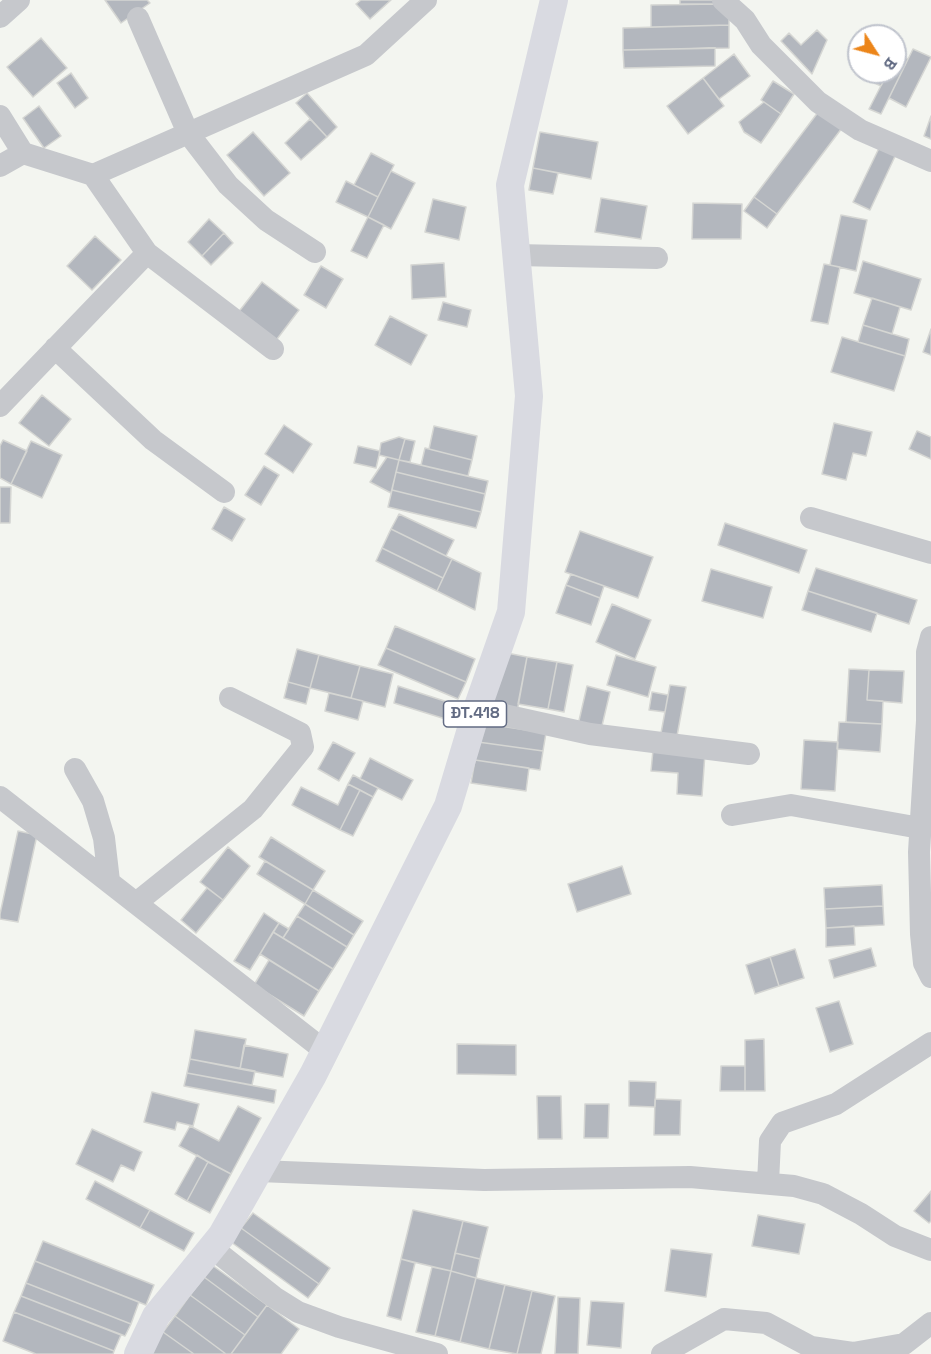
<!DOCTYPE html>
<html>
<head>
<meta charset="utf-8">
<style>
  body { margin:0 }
  #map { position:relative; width:931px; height:1354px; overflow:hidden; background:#f3f5f0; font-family:"Space Grotesk",sans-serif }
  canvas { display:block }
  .north { position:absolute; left:847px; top:24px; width:60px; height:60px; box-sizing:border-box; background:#fff; border:2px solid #c0c4cd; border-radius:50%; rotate:126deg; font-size:16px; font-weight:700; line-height:24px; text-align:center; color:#626b83 }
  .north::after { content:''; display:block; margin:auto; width:21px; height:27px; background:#ec8519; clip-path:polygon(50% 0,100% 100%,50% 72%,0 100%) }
</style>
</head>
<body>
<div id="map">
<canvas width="931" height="1354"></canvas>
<div class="north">B</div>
</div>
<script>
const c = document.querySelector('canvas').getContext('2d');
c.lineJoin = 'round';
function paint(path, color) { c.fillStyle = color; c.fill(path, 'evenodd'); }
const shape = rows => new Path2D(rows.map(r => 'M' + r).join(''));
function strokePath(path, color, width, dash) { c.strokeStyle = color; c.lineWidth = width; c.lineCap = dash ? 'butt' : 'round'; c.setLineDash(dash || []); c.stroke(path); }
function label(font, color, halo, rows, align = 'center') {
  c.font = font + ' "Space Grotesk",sans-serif'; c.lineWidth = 6; c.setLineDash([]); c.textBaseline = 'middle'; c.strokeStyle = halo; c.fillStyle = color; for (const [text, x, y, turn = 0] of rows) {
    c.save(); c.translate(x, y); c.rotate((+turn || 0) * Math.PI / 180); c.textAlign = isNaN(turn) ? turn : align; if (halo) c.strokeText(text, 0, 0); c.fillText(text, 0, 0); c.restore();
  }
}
const building = shape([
  [105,0,147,0,150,3,121,23,105,0],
  [361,0,391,0,370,19,356,4,361,0],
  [680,0,713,0,718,4,680,4,680,0],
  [718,4,729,13,729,25,651,27,651,5,718,4],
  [729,25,729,48,623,50,623,28,729,25],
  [817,30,827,40,812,74,781,41,789,33,801,45,817,30],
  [41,38,67,68,33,97,7,67,41,38],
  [715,48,715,66,624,68,623,50,715,48],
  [913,49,931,57,906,107,889,98,913,49],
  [897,53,908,59,881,114,869,109,888,72,895,72,895,58,897,53],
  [734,54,750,76,719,99,703,78,734,54],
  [872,72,888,72,881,86,868,80,872,72],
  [71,73,88,98,75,108,57,83,71,73],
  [703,78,724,106,688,134,667,106,703,78],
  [773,81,794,94,781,114,761,100,773,81],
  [307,93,337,127,327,137,296,103,307,93],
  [764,102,781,114,761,143,744,132,739,122,764,102],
  [39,106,61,136,44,148,23,118,39,106],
  [819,111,842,128,777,214,754,197,819,111],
  [931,116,931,139,924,136,931,116],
  [310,119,327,137,301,160,285,143,310,119],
  [253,132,290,173,264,196,227,155,253,132],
  [540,132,598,142,591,179,533,168,540,132],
  [881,144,897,152,870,210,853,202,881,144],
  [371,153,394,165,378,197,354,185,371,153],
  [533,168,558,173,553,194,529,190,533,168],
  [391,171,415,183,391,229,368,217,391,171],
  [346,181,378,197,368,217,336,202,346,181],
  [754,197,777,214,767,228,744,211,754,197],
  [601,198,647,206,641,239,595,232,601,198],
  [433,199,466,207,459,240,425,232,433,199],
  [693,203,742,204,741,239,692,239,693,203],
  [841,215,867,220,856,271,830,265,841,215],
  [368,217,384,225,367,258,351,251,368,217],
  [209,219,224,233,202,256,188,242,209,219],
  [224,233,233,243,211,265,202,256,224,233],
  [95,236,121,260,92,290,67,266,95,236],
  [863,261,921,279,911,310,854,293,863,261],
  [444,263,446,297,412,299,411,265,444,263],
  [824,264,840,267,828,324,811,321,824,264],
  [321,266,343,279,326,308,304,295,321,266],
  [262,282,299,310,274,343,237,314,262,282],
  [872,298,900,307,892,334,863,325,872,298],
  [443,302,471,310,467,327,438,320,443,302],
  [390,316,427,335,411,365,375,345,390,316],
  [863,325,909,339,905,356,858,342,863,325],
  [931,329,931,355,923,352,931,329],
  [842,337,905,356,894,391,831,372,842,337],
  [42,395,71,419,49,446,19,423,42,395],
  [834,423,872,432,866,456,853,453,846,480,822,474,834,423],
  [284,425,312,444,293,473,265,454,284,425],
  [434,426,477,436,472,460,429,449,434,426],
  [917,431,931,437,931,459,909,449,917,431],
  [399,437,405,439,399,460,379,455,381,443,399,437],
  [405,439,415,441,410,462,399,460,405,439],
  [3,440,27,451,11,484,0,478,0,446,3,440],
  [31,441,62,455,42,498,11,484,31,441],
  [358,446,380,451,376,468,354,463,358,446],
  [425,448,472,460,468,476,421,465,425,448],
  [387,457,399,460,391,493,370,482,387,457],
  [399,460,488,481,485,494,396,472,399,460],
  [264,466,279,475,261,505,245,495,264,466],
  [396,472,485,494,481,512,392,490,396,472],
  [0,487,11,487,10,523,0,523,0,487],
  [392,490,481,512,476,528,388,507,392,490],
  [224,507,245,519,232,541,212,529,224,507],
  [399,514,454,540,446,556,391,529,399,514],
  [725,523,807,550,799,573,718,545,725,523],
  [391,529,452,559,443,578,382,548,391,529],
  [580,531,653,557,638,598,565,572,580,531],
  [382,548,443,578,437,591,376,561,382,548],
  [452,559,481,573,475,610,437,591,452,559],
  [816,568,917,600,909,624,808,591,816,568],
  [711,569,772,587,763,618,702,601,711,569],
  [571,574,604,586,600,598,566,585,571,574],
  [566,585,600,598,591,625,556,613,566,585],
  [808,591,877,613,871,632,802,610,808,591],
  [612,604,651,620,635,659,596,642,612,604],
  [395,626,475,659,466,682,386,648,395,626],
  [386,648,466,682,458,699,378,665,386,648],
  [297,649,319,655,310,688,288,682,297,649],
  [502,652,527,657,517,712,492,708,502,652],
  [319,655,360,666,351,698,310,688,319,655],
  [616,655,656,667,648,697,607,685,616,655],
  [527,657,557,662,548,709,518,704,527,657],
  [557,662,573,665,564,712,548,709,557,662],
  [360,666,393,674,385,707,351,698,360,666],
  [849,669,869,670,867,700,883,701,882,724,846,722,849,669],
  [869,670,904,671,902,703,867,700,869,670],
  [288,682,310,688,306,704,284,698,288,682],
  [670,685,686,687,677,736,661,733,670,685],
  [398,686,460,706,455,722,394,703,398,686],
  [587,686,610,692,601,730,578,725,587,686],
  [652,692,668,695,665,712,649,710,652,692],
  [329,693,363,701,358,720,325,711,329,693],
  [839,722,882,724,880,752,837,749,839,722],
  [481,723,546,733,543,751,478,742,481,723],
  [804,740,838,742,835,791,801,789,804,740],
  [333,742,355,753,339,781,318,769,333,742],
  [478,742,543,751,540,770,475,760,478,742],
  [653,750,705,753,702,796,677,794,678,773,651,771,653,750],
  [370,758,413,780,402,800,360,779,370,758],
  [475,760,529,768,526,791,471,783,475,760],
  [353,775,378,788,373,797,348,784,353,775],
  [348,784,360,790,340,830,292,805,301,787,338,805,348,784],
  [360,790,373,797,353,836,340,830,360,790],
  [18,831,37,835,18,922,0,919,0,914,18,831],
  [271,837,325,871,313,890,259,857,271,837],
  [228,847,250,866,223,900,200,882,228,847],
  [265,861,313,890,305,904,257,874,265,861],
  [622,866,631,894,577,912,568,884,622,866],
  [882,885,883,906,825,909,824,888,882,885],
  [207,888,223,900,196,933,181,920,207,888],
  [313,890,363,921,354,935,305,904,313,890],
  [305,904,354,935,347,947,297,916,305,904],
  [883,906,884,925,826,928,825,909,883,906],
  [264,913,279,923,250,970,234,961,264,913],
  [297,916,347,947,333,969,283,938,297,916],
  [279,923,289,929,283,938,273,932,279,923],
  [854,926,855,945,826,947,826,928,854,926],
  [273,932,333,969,319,991,260,954,273,932],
  [871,948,876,966,834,978,829,960,871,948],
  [795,949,804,978,779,986,770,957,795,949],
  [770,957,779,986,755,994,746,965,770,957],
  [269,960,319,991,304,1016,254,985,269,960],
  [839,1001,853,1044,830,1052,816,1008,839,1001],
  [195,1030,246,1039,240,1069,190,1059,195,1030],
  [764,1039,765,1091,745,1091,745,1040,764,1039],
  [457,1044,516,1045,516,1075,457,1074,457,1044],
  [244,1045,288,1054,283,1077,240,1069,244,1045],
  [190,1059,255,1071,252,1085,187,1073,190,1059],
  [721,1066,745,1066,745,1091,720,1091,721,1066],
  [187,1073,276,1090,274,1103,184,1086,187,1073],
  [629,1081,656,1082,655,1107,629,1106,629,1081],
  [152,1092,199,1104,193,1126,177,1122,175,1130,144,1122,152,1092],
  [537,1096,561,1096,562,1139,538,1139,537,1096],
  [655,1099,681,1100,680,1135,654,1135,655,1099],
  [585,1104,609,1104,608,1138,584,1138,585,1104],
  [238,1106,261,1118,231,1174,179,1146,190,1126,219,1141,238,1106],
  [92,1129,142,1152,134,1171,121,1165,113,1182,76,1164,92,1129],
  [197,1155,208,1162,187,1201,175,1194,197,1155],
  [208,1162,231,1174,210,1213,187,1201,208,1162],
  [95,1181,150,1210,140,1228,86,1199,95,1181],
  [931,1191,931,1221,929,1223,914,1211,931,1191],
  [150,1210,194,1233,184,1251,140,1228,150,1210],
  [413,1210,463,1221,451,1271,401,1259,413,1210],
  [253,1213,330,1268,319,1284,241,1228,253,1213],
  [758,1215,805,1224,799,1254,752,1246,758,1215],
  [463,1221,488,1227,480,1259,455,1253,463,1221],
  [241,1228,319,1284,308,1298,231,1242,241,1228],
  [43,1241,154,1285,146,1305,35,1261,43,1241],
  [671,1249,712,1254,706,1297,665,1291,671,1249],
  [455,1253,480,1259,476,1278,451,1271,455,1253],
  [401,1259,415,1263,401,1320,387,1316,401,1259],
  [35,1261,139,1302,131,1324,26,1283,35,1261],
  [212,1265,267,1305,258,1317,204,1277,212,1265],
  [432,1267,451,1271,435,1336,416,1332,432,1267],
  [451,1271,476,1278,460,1342,435,1336,451,1271],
  [204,1277,258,1317,245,1335,190,1295,204,1277],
  [476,1278,505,1285,489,1349,460,1342,476,1278],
  [26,1283,131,1324,125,1336,21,1296,26,1283],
  [505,1285,532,1291,517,1354,489,1349,505,1285],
  [532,1291,555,1296,541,1354,517,1354,532,1291],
  [190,1295,245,1335,231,1354,226,1354,175,1316,190,1295],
  [21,1296,121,1335,114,1351,14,1312,21,1296],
  [558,1297,580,1298,578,1354,555,1354,558,1297],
  [591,1301,624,1303,621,1348,587,1345,591,1301],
  [267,1305,299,1329,281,1354,231,1354,267,1305],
  [14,1312,114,1351,113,1354,36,1354,3,1341,14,1312],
  [175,1316,226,1354,194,1354,163,1332,175,1316],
  [163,1332,194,1354,147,1354,163,1332]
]);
paint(building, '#b3b7be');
strokePath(building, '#d5d6d3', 1.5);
strokePath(shape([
  [723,0,745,20,761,45,818,102,860,130,931,161],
  [0,17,19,0],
  [138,18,188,133,228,185,266,220,315,252],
  [0,116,23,153,93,175,366,55,426,0],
  [0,166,23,153],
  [93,175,147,253,273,349],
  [516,255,657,258],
  [55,348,153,440,224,492],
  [0,406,147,253],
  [811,518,931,553],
  [931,637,927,652,927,721,919,852,921,934,924,963,931,977],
  [477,709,590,734,749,754],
  [75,769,93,801,104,838,109,881],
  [0,797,325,1051],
  [732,815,791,805,920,828],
  [136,903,253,809,303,747,300,733,230,698],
  [259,1171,484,1180,690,1177,794,1186,823,1194,861,1214,895,1236,931,1250],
  [768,1183,770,1141,782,1123,836,1104,931,1043],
  [212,1248,274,1297,298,1312,339,1327,437,1354],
  [662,1354,724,1319,766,1323,811,1347,853,1353,904,1344,931,1323]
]), '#c6c8cc', 22);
strokePath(shape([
  [138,1354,156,1316,222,1235,313,1075,448,806,477,709,511,612,529,396,510,185,554,0]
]), '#d9dae1', 28);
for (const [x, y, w] of [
  [475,714,63]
]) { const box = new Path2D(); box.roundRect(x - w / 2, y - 13, w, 26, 4.5); c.fillStyle = '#fff'; c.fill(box); strokePath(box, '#626b83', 1.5); }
label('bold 16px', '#626b83', null, [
  ["ĐT.418",475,714]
]);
</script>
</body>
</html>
